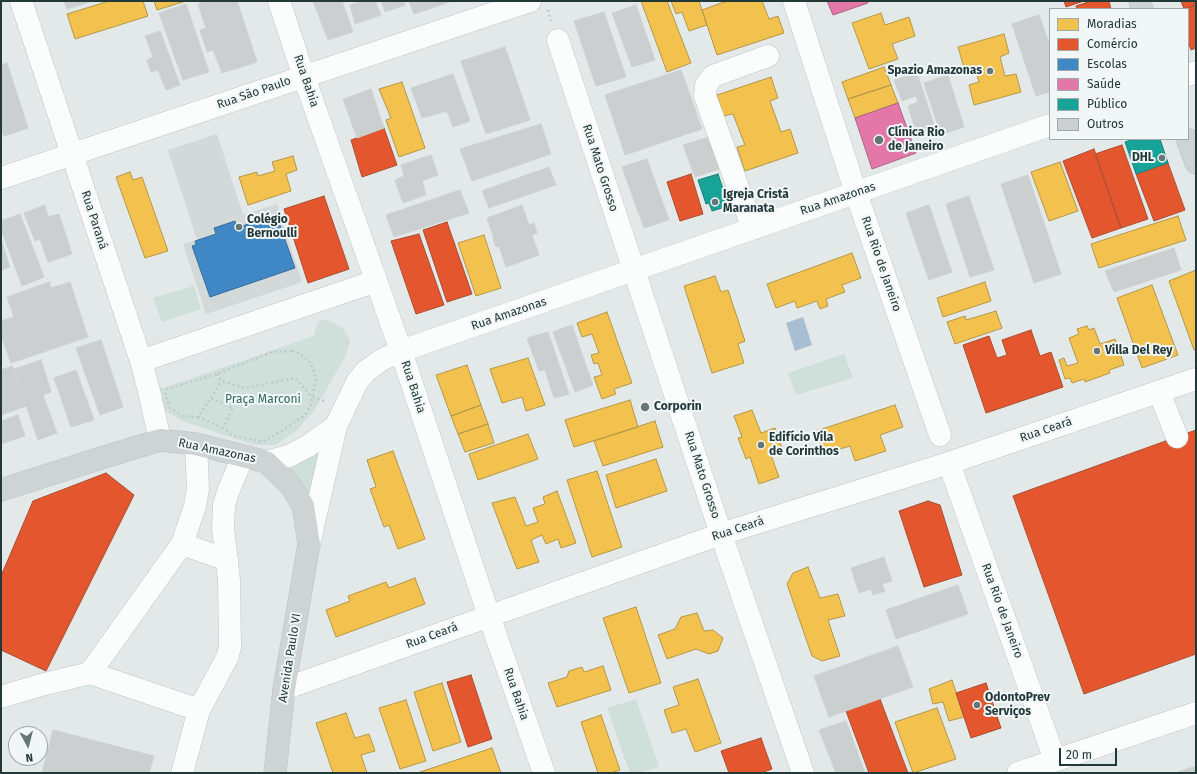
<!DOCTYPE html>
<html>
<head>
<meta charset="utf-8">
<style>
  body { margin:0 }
  #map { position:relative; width:1197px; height:774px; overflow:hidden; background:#e3e8e8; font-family:"Fira Sans",sans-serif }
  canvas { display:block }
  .frame { position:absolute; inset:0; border:2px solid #233839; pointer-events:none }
  .legend { position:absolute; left:1049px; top:8px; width:140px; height:132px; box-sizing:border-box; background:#f1f7f6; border:1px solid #9fabaa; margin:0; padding:5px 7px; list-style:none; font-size:12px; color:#233839 }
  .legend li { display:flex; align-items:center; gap:8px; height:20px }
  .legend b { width:20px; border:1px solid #9fabaa }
  .north { position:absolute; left:8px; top:726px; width:40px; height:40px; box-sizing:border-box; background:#f1f7f6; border:1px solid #9fabaa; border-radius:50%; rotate:173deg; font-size:11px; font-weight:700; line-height:16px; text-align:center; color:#233839 }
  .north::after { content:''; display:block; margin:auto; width:14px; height:18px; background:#667676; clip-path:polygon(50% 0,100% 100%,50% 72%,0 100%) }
  .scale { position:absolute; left:1059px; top:748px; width:58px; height:18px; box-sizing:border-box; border:2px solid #233839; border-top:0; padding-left:5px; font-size:12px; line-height:14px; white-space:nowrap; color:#233839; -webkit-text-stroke:3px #f1f7f6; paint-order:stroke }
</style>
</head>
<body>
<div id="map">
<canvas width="1197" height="774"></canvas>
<div class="frame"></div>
<ul class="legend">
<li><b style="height:11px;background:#f2c14e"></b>Moradias</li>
<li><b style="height:11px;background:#e4572e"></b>Comércio</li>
<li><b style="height:11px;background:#3f88c5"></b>Escolas</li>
<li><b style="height:11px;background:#e377a8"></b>Saúde</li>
<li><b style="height:11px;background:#17a398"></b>Público</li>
<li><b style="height:11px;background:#cbcfcf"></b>Outros</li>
</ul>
<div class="north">N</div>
<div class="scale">20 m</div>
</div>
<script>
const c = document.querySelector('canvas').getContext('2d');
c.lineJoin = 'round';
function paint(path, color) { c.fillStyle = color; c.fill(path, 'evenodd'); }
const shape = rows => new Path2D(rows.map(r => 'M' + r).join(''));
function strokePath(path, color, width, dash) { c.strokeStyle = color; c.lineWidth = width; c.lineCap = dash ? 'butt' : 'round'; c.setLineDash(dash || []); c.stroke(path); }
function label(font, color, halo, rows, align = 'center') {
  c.font = font + ' "Fira Sans",sans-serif'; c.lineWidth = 4; c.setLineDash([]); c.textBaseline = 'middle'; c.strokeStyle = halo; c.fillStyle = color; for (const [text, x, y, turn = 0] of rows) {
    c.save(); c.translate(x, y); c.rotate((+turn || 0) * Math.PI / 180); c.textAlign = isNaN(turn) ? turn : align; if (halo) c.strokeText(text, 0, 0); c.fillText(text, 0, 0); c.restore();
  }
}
paint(shape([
  [217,134,243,215,277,204,302,282,206,314,183,244,197,240,168,150]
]), '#d2d9d8');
paint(shape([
  [194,286,201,309,162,322,153,298],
  [328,320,343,328,350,341,346,355,314,411,296,431,276,445,254,445,182,421,161,408,154,385,163,388,314,336,318,321],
  [844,354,853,378,796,395,788,373],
  [327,441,310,505,287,467],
  [636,699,659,767,639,773,630,773,607,708]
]), '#cee0d9');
paint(shape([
  [803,317,812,345,795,351,786,323]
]), '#a8bfd3');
const homes = shape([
  [109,1,143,1,148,16,75,39,67,14,109,1],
  [154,1,186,1,157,10,154,1],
  [641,1,667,1,691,63,667,72,641,1],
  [671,1,699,1,707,25,689,31,682,12,676,14,671,1],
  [727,1,762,1,769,19,778,16,784,33,717,55,702,10,727,1],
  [881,13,885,25,909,17,915,36,892,44,898,59,869,69,852,23,881,13],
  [1004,34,1009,53,1000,57,1005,76,1016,74,1021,92,974,105,969,85,979,82,974,65,964,68,958,47,1004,34],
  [884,67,891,85,848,99,842,82,884,67],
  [771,77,778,98,770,101,781,132,790,129,798,153,745,171,737,147,745,145,733,114,723,116,717,95,771,77],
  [402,82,425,148,399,157,386,120,391,118,379,89,402,82],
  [891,85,898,103,855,118,848,99,891,85],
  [293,156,297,170,286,174,291,191,248,205,239,177,257,172,258,176,275,171,272,162,293,156],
  [1060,162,1078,211,1049,221,1031,172,1060,162],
  [130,172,133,180,142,177,168,251,145,258,116,177,130,172],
  [1178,216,1186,240,1099,268,1091,244,1178,216],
  [484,235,501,288,476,296,458,243,484,235],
  [852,253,861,278,842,285,845,292,826,299,828,306,820,309,817,301,797,308,795,301,776,308,767,284,852,253],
  [1196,270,1196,350,1194,350,1169,281,1196,270],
  [715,276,721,292,728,290,745,341,738,344,744,363,712,373,684,286,715,276],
  [985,282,991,301,943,317,937,298,985,282],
  [1152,285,1178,355,1142,368,1117,298,1152,285],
  [996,311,1002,328,955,344,947,322,965,316,966,320,996,311],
  [607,312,632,383,614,389,616,394,602,399,594,377,602,375,598,363,594,364,591,355,599,353,592,334,582,337,577,323,607,312],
  [1087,326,1089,330,1094,328,1100,344,1115,339,1124,365,1109,370,1110,373,1085,382,1084,379,1072,383,1070,378,1065,379,1059,360,1064,358,1067,366,1078,363,1069,338,1079,334,1077,329,1087,326],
  [528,358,545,405,526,411,522,397,502,403,490,369,528,358],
  [467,365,481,405,451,416,436,375,467,365],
  [630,400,638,427,574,447,565,420,630,400],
  [481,405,488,424,458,434,451,416,481,405],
  [895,405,903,427,880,435,886,451,855,461,850,446,824,454,816,431,895,405],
  [752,410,761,433,775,428,783,451,771,455,779,477,759,484,750,457,746,459,738,438,742,437,734,416,752,410],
  [655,421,663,447,603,466,594,441,655,421],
  [488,424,494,443,465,452,458,434,488,424],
  [528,434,538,459,478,480,469,454,528,434],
  [393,451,425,539,398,549,389,525,384,527,370,489,376,487,367,460,393,451],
  [656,459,667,491,616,508,606,475,656,459],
  [597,471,622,547,592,557,567,480,597,471],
  [557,491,576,543,561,548,558,539,546,544,542,535,531,540,539,562,517,569,492,503,515,497,526,526,538,522,533,508,545,504,543,497,557,491],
  [808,567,820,598,838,594,845,616,828,620,840,656,822,661,812,656,787,584,793,573,808,567],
  [415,578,425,604,336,637,326,610,350,601,348,596,386,582,389,588,415,578],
  [636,607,661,683,629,693,603,618,636,607],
  [697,613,704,631,713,630,723,638,718,651,709,654,696,649,667,659,658,635,675,629,681,617,697,613],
  [603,666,611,690,557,707,548,683,567,677,569,671,582,667,584,672,603,666],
  [698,679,721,743,695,752,686,729,672,733,664,710,679,705,673,687,698,679],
  [952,680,964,717,949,721,943,702,933,704,929,689,952,680],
  [442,683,461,742,433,751,414,692,442,683],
  [406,700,426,761,400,769,379,708,406,700],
  [937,708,956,759,913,773,895,722,937,708],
  [346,713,355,738,369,734,375,751,361,755,367,773,333,773,316,723,346,713],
  [601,715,620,770,611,773,598,773,581,722,601,715],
  [492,748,501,773,417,773,492,748]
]);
paint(homes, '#f2c14e');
strokePath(homes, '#b49848', 1);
const shops = shape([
  [1064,1,1084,1,1066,7,1064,1],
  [1091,1,1109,1,1111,9,1077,9,1076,6,1091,1],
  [1181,1,1196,1,1196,5,1184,9,1181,1],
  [1196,5,1196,48,1191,50,1188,41,1188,9,1183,9,1196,5],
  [384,128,397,165,362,177,351,140,384,128],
  [1122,145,1148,219,1121,228,1095,154,1122,145],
  [1094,149,1121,228,1092,238,1063,161,1094,149],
  [1168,163,1185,210,1154,221,1136,174,1168,163],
  [691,174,703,214,680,221,667,182,691,174],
  [324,196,349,269,308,283,284,209,324,196],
  [447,222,472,294,447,302,423,230,447,222],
  [419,234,444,305,416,314,391,241,419,234],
  [1031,330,1040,356,1051,352,1063,387,986,413,963,345,989,336,997,358,1007,355,1002,340,1031,330],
  [1196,430,1196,654,1084,694,1013,496,1196,430],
  [106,473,134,495,46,671,1,650,1,576,33,501,106,473],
  [928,501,940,505,962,575,924,587,899,511,928,501],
  [471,675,492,739,468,747,447,682,471,675],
  [986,683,1001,728,971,738,956,693,986,683],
  [880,699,908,773,869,773,846,711,880,699],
  [761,738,772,769,761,773,729,773,721,751,761,738]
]);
paint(shops, '#e4572e');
strokePath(shops, '#aa4e31', 1);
const schools = shape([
  [276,214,295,268,210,297,192,246,196,245,195,241,216,234,214,228,235,221,237,228,276,214]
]);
paint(schools, '#3f88c5');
strokePath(schools, '#37709b', 1);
const health = shape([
  [827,1,867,1,868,3,833,15,827,1],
  [898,103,916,153,872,169,855,118,898,103]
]);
paint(health, '#e377a8');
strokePath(health, '#a96487', 1);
const public = shape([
  [1133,139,1160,139,1168,163,1136,174,1125,142,1133,139],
  [718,174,729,206,712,211,709,203,706,204,698,180,718,174]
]);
paint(public, '#17a398');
strokePath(public, '#1b837c', 1);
const building = shape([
  [64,1,93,1,67,9,64,1],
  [207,1,237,1,257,62,222,73,213,50,207,52,200,30,206,28,198,4,207,1],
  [313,1,342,1,353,32,328,40,313,1],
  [357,1,375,1,381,15,355,24,350,5,358,3,357,1],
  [381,1,404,1,405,5,385,12,381,1],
  [409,1,436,1,438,6,414,14,409,1],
  [436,1,452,1,438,6,436,1],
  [186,4,209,72,183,80,159,13,186,4],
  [636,5,655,60,632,67,612,13,636,5],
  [604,12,626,77,596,86,574,21,604,12],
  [1039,15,1050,46,1050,92,1036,96,1012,24,1039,15],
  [160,31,180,85,166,90,158,70,151,72,147,60,153,57,145,36,160,31],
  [505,47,530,120,486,134,461,61,505,47],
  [7,63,28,128,4,136,1,127,1,65,7,63],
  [681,70,702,129,625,155,605,95,681,70],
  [917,73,936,131,918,138,908,106,918,102,916,96,902,101,894,80,917,73],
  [453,74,470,121,453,127,447,111,422,118,411,88,453,74],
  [948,75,964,127,941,135,924,83,948,75],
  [371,89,384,128,357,138,343,99,371,89],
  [541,124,551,154,472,181,460,149,541,124],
  [709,137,719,169,695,177,683,145,709,137],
  [431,155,438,175,422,181,426,195,403,203,395,180,404,176,401,165,431,155],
  [647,159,669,220,644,228,622,167,647,159],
  [549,167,556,185,489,208,482,191,549,167],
  [1028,175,1061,274,1034,283,1001,184,1028,175],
  [460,190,469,213,394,237,386,215,460,190],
  [969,196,994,270,970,277,946,204,969,196],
  [45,205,48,217,59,214,72,254,48,262,40,239,35,241,24,213,45,205],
  [522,205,529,225,534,223,537,233,532,235,539,255,506,267,499,246,496,247,493,239,494,238,487,218,522,205],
  [929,205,952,272,929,280,906,213,929,205],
  [20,214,44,277,22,286,1,229,1,221,20,214],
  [1,240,10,267,1,270,1,240],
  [1174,248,1181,270,1114,292,1105,271,1174,248],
  [49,282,51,288,70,282,88,337,11,363,1,335,1,321,14,317,7,297,49,282],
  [572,325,593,385,575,392,553,332,572,325],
  [548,332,569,394,554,398,545,370,539,371,527,338,548,332],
  [101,340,123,407,100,415,76,348,101,340],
  [41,360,51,392,43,395,57,433,38,440,14,369,41,360],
  [12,366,26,406,1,415,1,370,12,366],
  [76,370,94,420,71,427,54,378,76,370],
  [18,415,25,436,1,444,1,421,18,415],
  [884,557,892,581,882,584,885,591,873,595,871,589,859,593,851,568,884,557],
  [958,585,968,614,896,639,886,610,958,585],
  [898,646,913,687,829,717,814,676,898,646],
  [846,721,865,773,836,773,819,730,846,721],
  [53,730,154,756,149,773,42,773,53,730],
  [1196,766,1196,773,1175,773,1196,766]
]);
paint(building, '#cbcfcf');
strokePath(building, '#ccd1d1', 1);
const minor = shape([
  [21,1,141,361,149,391,160,440],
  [279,1,304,77,401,351,489,616,544,773],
  [794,1,856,193,940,435],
  [558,40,721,534,803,773],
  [1188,75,1196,72],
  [1,178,530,1],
  [753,229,705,96,706,85,713,76,768,56],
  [141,361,376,281],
  [1159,392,1177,437],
  [266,462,289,456,308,446,336,426],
  [949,463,1055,760],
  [182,544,227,560],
  [309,544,336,426,357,382,366,371,383,359,401,351,1050,125],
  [90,673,182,544,195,506,198,489,196,444],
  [284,689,721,534,949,463,1196,379],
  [1,697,41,685,90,673,199,710,227,658,230,647,229,580,223,528,224,505,228,492,243,456],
  [182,773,199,710],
  [1018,773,1196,713]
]);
const major = shape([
  [1140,1,1142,9],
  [1187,139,1196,163],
  [1,490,101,458,160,440,196,444,259,460,266,462,289,484,296,494,303,506,309,544,284,689,275,773]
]);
strokePath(minor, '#c0c5c5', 23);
strokePath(major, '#bcc4c4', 23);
strokePath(shape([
  [548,10,551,21],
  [292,351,299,353,311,363,316,378,311,405,305,415,285,429,262,442,232,435,223,428,233,408,211,398,198,417,183,416,170,408,165,395,167,389,217,374,272,352,292,351],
  [217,374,221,381,245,388,295,378,311,396,324,401],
  [211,398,221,381],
  [198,417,223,428]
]), '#c0c8c8', 2.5, [2, 3]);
strokePath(minor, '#fbfcfc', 22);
strokePath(major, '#ced4d4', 22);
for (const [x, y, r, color] of [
  [990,71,4,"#667676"],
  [879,140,5,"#667676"],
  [1162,158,4,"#667676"],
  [715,202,4,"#667676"],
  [239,227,4,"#667676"],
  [1097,351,4,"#667676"],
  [645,407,5,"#667676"],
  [761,445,4,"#667676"],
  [977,705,4,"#667676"]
]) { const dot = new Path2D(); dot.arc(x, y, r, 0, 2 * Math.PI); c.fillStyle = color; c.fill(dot); strokePath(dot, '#f1f7f6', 1.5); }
label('bold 12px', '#233839', '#f1f7f6', [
  ["Spazio Amazonas",982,71,"right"],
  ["Clínica Rio",888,133],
  ["de Janeiro",888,147],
  ["DHL",1154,158,"right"],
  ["Igreja Cristã",723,195],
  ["Maranata",723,209],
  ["Colégio",247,220],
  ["Bernoulli",247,234],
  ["Villa Del Rey",1105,351],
  ["Corporin",654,407],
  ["Edifício Vila",769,438],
  ["de Corinthos",769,452],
  ["OdontoPrev",985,698],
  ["Serviços",985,712]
], 'left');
label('12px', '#233839', '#f1f7f6', [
  ["Rua Bahia",306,81,71],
  ["Rua São Paulo",254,93,-19],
  ["Rua Mato Grosso",600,168,72],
  ["Rua Amazonas",838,199,-19],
  ["Rua Paraná",94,220,72],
  ["Rua Rio de Janeiro",881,264,71],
  ["Rua Amazonas",509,314,-19],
  ["Rua Bahia",413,387,72],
  ["Rua Ceará",1046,430,-19],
  ["Rua Amazonas",217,451,12],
  ["Rua Mato Grosso",702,475,72],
  ["Rua Ceará",738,529,-18],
  ["Rua Rio de Janeiro",1002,611,70],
  ["Rua Ceará",432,636,-20],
  ["Avenida Paulo VI",290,658,-81],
  ["Rua Bahia",516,694,71]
]);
label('12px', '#326c5a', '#f1f7f6', [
  ["Praça Marconi",263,400]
]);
</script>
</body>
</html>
